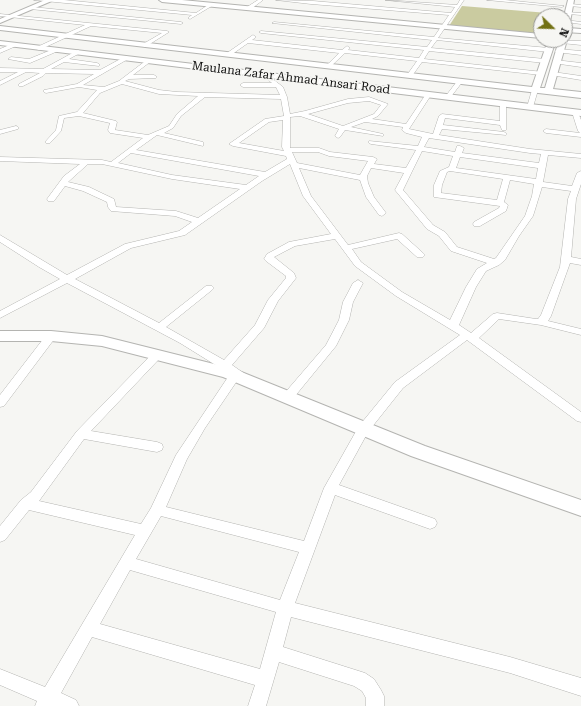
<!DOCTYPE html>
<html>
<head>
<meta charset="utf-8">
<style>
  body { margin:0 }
  #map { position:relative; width:581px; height:706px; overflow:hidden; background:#f6f6f3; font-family:"Roboto Serif",serif }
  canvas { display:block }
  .north { position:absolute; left:533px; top:8px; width:40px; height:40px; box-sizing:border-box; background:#f6f6f3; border:1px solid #9a9a98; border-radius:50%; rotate:113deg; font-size:11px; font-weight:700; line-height:16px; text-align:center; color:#10100f }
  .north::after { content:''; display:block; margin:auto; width:14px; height:18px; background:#727114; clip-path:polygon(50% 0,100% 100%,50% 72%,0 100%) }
</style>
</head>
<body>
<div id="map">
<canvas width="581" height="706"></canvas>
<div class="north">N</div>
</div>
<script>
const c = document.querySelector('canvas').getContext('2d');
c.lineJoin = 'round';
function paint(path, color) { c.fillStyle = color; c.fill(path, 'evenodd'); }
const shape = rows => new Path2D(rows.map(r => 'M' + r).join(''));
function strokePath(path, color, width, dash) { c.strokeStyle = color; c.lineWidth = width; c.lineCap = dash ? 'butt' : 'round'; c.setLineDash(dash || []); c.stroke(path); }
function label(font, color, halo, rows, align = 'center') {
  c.font = font + ' "Roboto Serif",serif'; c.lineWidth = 3.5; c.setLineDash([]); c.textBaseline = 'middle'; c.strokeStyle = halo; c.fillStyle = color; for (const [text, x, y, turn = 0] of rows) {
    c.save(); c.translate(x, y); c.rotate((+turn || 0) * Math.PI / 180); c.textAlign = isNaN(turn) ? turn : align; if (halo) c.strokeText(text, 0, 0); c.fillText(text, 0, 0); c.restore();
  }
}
paint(shape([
  [462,6,548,13,548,16,541,16,541,34,449,26]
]), '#cacba0');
const street = shape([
  [34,0,64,0,196,13,211,3,215,4,190,19,188,18,192,15,34,0],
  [258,0,263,0,251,9,247,9,247,7,258,0],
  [276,0,313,1,451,13,455,7,385,0,457,5,460,0,464,0,438,38,549,48,552,50,549,52,437,40,431,48,545,59,548,61,545,63,429,51,424,59,543,72,544,73,541,75,422,62,412,76,410,77,407,75,417,61,345,53,329,68,326,66,339,53,248,43,231,55,227,55,227,53,253,35,256,37,252,40,342,50,347,46,350,48,348,50,419,58,424,50,261,33,259,32,261,31,427,47,432,40,272,23,274,22,434,37,449,15,311,4,276,0],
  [487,0,505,0,564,6,562,7,487,0],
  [571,4,581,5,581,7,569,6,571,4],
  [32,7,181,22,183,23,181,24,30,9,32,7],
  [566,12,581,13,581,15,568,14,566,12],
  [0,14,167,31,169,32,145,47,143,46,143,44,162,33,91,26,39,50,37,49,37,47,85,25,0,16,0,14],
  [565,20,581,22,581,24,565,22,565,20],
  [549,40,581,41,581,45,552,42,549,40],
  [14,43,17,45,16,46,0,53,0,49,14,43],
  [56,48,59,50,58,51,30,63,8,59,11,57,29,59,56,48],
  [558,49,581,51,581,55,556,52,555,51,558,49],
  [78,50,81,52,80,53,69,59,97,63,99,64,99,66,64,62,51,69,100,70,126,56,128,57,128,59,83,85,104,87,119,81,148,59,150,60,150,62,133,75,154,75,157,77,156,78,129,79,125,81,159,90,177,92,280,95,276,87,243,87,240,85,243,83,272,83,262,75,265,73,283,87,287,97,290,114,305,111,348,99,369,97,388,104,378,116,372,119,406,124,426,94,428,93,431,95,409,129,433,134,439,116,442,114,500,121,500,104,503,102,506,104,506,130,502,130,500,125,445,118,443,125,504,132,507,134,506,135,442,129,439,135,530,149,581,154,581,158,548,155,543,182,572,186,577,173,581,171,581,184,576,199,571,257,581,259,581,265,570,263,551,316,548,321,581,329,581,335,541,325,499,319,479,338,581,412,581,422,577,421,467,340,403,388,368,432,339,485,435,519,437,523,435,527,430,529,335,495,295,603,510,657,581,678,581,696,510,673,291,617,283,647,365,673,374,679,381,690,384,696,384,706,366,706,366,698,362,691,354,686,279,662,266,706,248,706,255,685,92,637,61,693,76,700,79,706,35,706,37,701,0,685,0,669,45,687,135,535,29,510,5,540,0,542,0,526,21,500,31,492,77,431,153,353,157,352,161,353,163,355,161,357,91,431,157,442,162,444,163,447,162,450,157,452,84,439,39,501,141,524,151,508,176,455,230,374,180,343,67,283,0,318,0,311,60,279,39,267,0,242,0,235,67,275,125,244,179,231,192,222,175,216,111,211,108,207,107,202,83,191,65,186,54,201,48,201,47,199,64,176,80,164,0,161,0,157,102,160,111,162,143,138,110,133,108,130,110,123,79,116,64,118,61,131,50,143,46,143,46,141,56,130,59,116,77,112,97,90,79,87,46,93,44,92,44,90,77,84,94,74,46,73,43,76,23,86,19,86,19,84,40,73,26,72,0,85,0,81,18,72,0,72,0,68,43,69,78,50],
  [122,84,159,94,198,96,177,114,169,126,148,135,115,130,117,122,116,121,83,113,100,93,122,84],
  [205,97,281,99,284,116,265,119,229,144,233,146,286,156,287,159,265,172,136,150,157,135,203,146,203,142,164,133,173,128,181,116,205,97],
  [369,101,381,105,374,114,343,126,308,114,348,103,369,101],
  [300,116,339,129,335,136,338,138,340,137,345,130,383,136,383,134,351,127,365,122,403,127,402,130,406,133,422,137,418,146,369,141,369,143,371,144,416,150,406,168,374,164,377,159,373,157,330,152,319,148,290,148,290,117,300,116],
  [283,120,282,147,284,151,239,143,269,122,283,120],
  [429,138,530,153,541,154,539,163,462,153,464,148,460,146,457,146,455,152,424,147,429,138],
  [422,151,453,156,449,167,440,171,434,185,434,197,500,206,499,208,474,222,473,224,474,226,480,226,506,211,508,205,504,202,510,180,534,184,532,196,525,216,496,258,494,259,457,247,445,232,433,225,403,190,422,151],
  [292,152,318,152,329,156,368,161,360,175,297,163,292,152],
  [131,153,259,176,246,185,172,175,118,163,131,153],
  [460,157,538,168,536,179,456,168,460,157],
  [88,164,102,164,172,179,240,189,198,218,176,211,116,207,114,199,89,187,68,182,88,164],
  [290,164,303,196,331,234,289,242,267,254,264,259,266,261,286,276,286,278,268,300,255,325,224,360,166,327,212,290,214,288,212,286,206,286,159,323,75,279,131,248,185,235,262,181,290,164],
  [299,168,360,180,366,197,379,215,382,216,386,213,374,197,368,183,367,176,371,168,404,173,395,190,427,229,439,236,451,251,487,263,477,269,466,287,450,320,402,292,361,262,352,249,397,239,417,257,423,257,425,255,423,253,402,234,399,233,348,245,311,196,299,168],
  [450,171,503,179,497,200,441,193,442,185,447,172,450,171],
  [542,187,571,191,568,199,560,267,541,315,538,319,536,319,497,313,493,314,471,333,459,325,476,287,486,271,499,265,505,260,519,236,533,216,542,187],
  [335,239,355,266,396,296,460,335,395,382,359,426,324,488,304,541,166,507,187,459,205,428,239,378,243,377,245,374,232,365,264,328,278,301,296,278,294,273,274,257,295,246,335,239],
  [161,516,299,552,280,600,136,559,161,516],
  [130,570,276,612,260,669,100,624,130,570],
  [555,60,581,63,581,67,553,63,553,61,555,60],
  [553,72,581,76,581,80,551,75,551,73,553,72],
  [458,80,463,81,450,98,446,98,445,97,458,80],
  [535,88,538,90,533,107,528,108,527,107,532,90,535,88],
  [575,110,578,112,581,120,581,137,546,133,543,131,546,129,580,133,578,131,572,112,575,110],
  [16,126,18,127,18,129,0,134,0,130,16,126],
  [358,280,363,283,353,302,349,320,336,346,291,401,283,401,281,398,283,395,326,345,339,320,343,302,353,283,358,280],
  [51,333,55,334,56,336,55,338,4,406,0,407,0,395,47,334,51,333]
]);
const secondary = shape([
  [45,0,54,0,0,23,0,19,45,0],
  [159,0,182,0,541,34,541,38,162,2,159,0],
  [568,0,574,0,569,28,581,29,581,33,565,32,564,16,568,0],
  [0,26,532,87,546,46,550,44,554,46,540,88,545,88,559,40,565,40,565,38,567,40,553,89,581,92,581,98,0,30,0,26],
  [0,41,581,110,581,116,0,45,0,41],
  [0,331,51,331,102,336,234,369,425,446,581,500,581,516,411,456,223,377,102,346,51,341,0,341,0,331]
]);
strokePath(street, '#b4b4b1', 1);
strokePath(secondary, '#b4b4b1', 2);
paint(street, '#fff');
paint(secondary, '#fff');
label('12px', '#10100f', '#f6f6f3', [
  ["Maulana Zafar Ahmad Ansari Road",291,78,7]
]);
</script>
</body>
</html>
